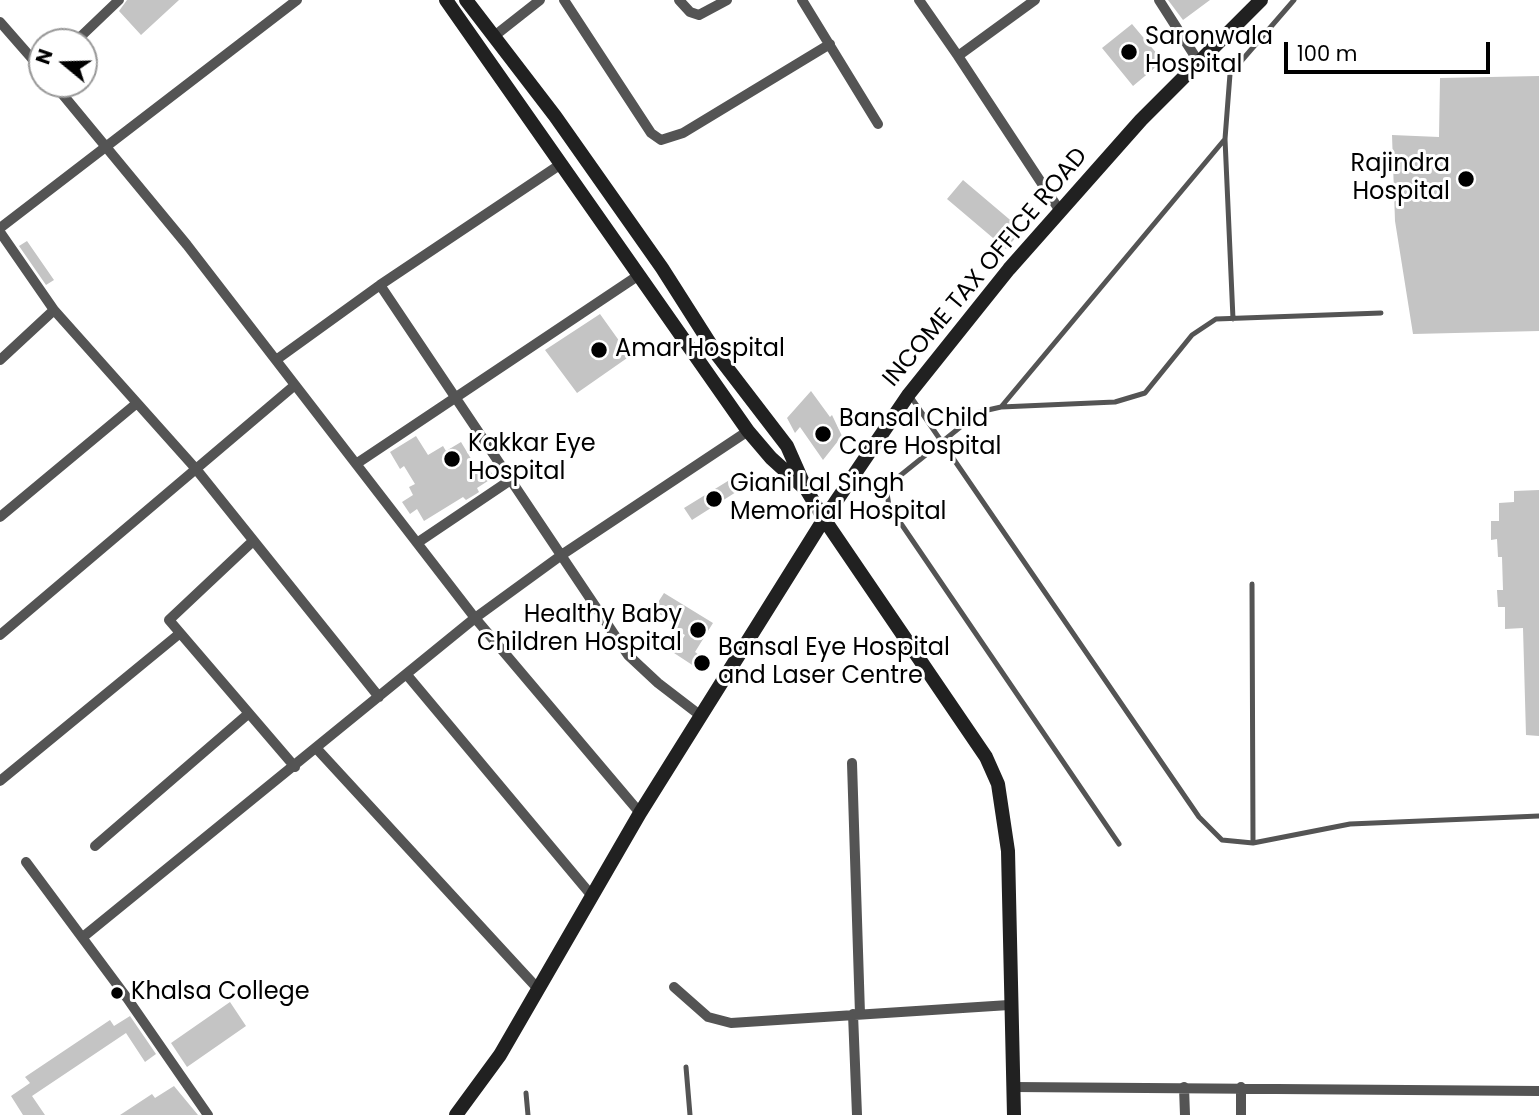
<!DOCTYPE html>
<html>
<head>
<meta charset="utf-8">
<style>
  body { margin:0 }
  #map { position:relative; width:1539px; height:1115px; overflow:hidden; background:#fff; font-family:Poppins,sans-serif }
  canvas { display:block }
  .north { position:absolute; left:28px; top:28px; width:70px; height:70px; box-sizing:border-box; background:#fff; border:2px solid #999; border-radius:50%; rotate:289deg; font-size:19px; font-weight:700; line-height:28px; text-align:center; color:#000 }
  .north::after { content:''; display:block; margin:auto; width:24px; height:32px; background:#000; clip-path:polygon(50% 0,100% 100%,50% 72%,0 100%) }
  .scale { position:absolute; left:1284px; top:42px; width:206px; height:32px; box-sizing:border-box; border:4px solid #000; border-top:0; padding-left:9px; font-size:21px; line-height:24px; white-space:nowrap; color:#000; -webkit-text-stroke:5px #fff; paint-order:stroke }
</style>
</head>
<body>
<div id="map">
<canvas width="1539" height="1115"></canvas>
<div class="north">N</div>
<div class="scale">100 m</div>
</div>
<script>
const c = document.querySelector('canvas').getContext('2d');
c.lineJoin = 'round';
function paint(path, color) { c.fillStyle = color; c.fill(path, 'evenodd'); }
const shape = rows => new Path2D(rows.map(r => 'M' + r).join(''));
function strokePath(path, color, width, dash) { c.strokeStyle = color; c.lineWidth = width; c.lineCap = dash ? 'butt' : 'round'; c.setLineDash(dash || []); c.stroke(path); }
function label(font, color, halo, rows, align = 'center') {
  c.font = font + ' Poppins,sans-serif'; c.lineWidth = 6; c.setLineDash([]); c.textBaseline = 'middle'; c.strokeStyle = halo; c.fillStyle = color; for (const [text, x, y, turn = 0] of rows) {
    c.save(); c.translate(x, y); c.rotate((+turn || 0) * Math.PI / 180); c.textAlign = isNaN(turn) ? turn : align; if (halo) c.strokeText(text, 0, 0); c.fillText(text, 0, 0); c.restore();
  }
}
paint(shape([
  [127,0,179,0,141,35,119,11],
  [1168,0,1210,0,1183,20],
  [1132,24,1163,61,1133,86,1102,48],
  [1539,76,1539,331,1413,334,1395,221,1392,135,1439,137,1440,78],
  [963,180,1022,230,1006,249,947,199],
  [27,241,54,280,46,285,19,246],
  [600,314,630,356,577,393,545,350],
  [811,391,830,417,832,415,842,436,823,460,800,427,795,433,787,418],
  [416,436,428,455,443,446,446,451,461,442,476,467,485,462,494,477,477,488,479,492,476,494,466,500,463,497,424,521,417,509,410,514,402,502,413,495,409,487,415,484,404,466,400,469,390,452],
  [736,476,744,487,692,520,684,508],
  [1539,490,1539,736,1526,735,1523,628,1505,629,1505,607,1498,607,1497,590,1503,590,1502,557,1498,557,1497,539,1491,540,1491,521,1499,521,1499,503,1514,502,1514,491],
  [664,593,713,623,695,652,709,662,703,672,674,653,685,635,675,629,677,625,653,610],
  [230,1002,246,1026,187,1067,171,1043],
  [130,1016,156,1054,145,1062,126,1033,32,1096,45,1115,23,1115,11,1096,30,1083,25,1077,110,1020,114,1026],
  [174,1086,198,1115,120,1115,152,1094,155,1098]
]), '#c4c4c4');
strokePath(shape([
  [1233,319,1225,139,1230,74,1294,0],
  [911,397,1199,817,1222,840,1253,843,1350,824,1539,816],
  [1001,407,1225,139],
  [1252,584,1253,843],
  [1119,844,889,506,886,487,979,412,1001,407,1115,402,1145,393,1192,335,1216,319,1381,313],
  [686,1067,690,1115],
  [526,1093,528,1115]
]), '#545454', 5);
strokePath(shape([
  [564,0,651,133,661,140,683,133,830,44],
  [679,0,690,12,699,15,727,0],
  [802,0,878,124],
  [919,0,958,56,1035,0],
  [1159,0,1198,61],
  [0,22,42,70],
  [493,37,540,0],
  [75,42,119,0],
  [958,56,1060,211],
  [54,84,187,245,475,618,640,813],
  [561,164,380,285,628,655,658,683,701,716],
  [0,228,297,0],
  [0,232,54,310],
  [0,360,54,310,196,469,379,697],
  [276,360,380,285],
  [356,464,639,275],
  [0,517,137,403],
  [253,541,169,620,295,767],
  [417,543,512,479],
  [0,635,295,385],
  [407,675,592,896],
  [317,749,539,990],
  [852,763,860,1014],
  [0,781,179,634],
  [95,846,248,714],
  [26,862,127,998,208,1115],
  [83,937,475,618,563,554,748,431],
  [674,987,708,1017,731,1023,1009,1005],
  [853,1014,857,1115],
  [1014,1087,1539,1091],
  [1184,1087,1185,1115],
  [1241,1087,1241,1115]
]), '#545454', 10);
strokePath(shape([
  [446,0,748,431,771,458,802,486],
  [466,0,555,116,662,268,718,356,787,446,806,489,824,519,986,757,998,784,1008,851,1014,1115],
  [456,1115,500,1055,640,813,824,519,909,394,1009,269,1141,120,1261,0]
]), '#212121', 14);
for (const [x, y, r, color] of [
  [1129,52,9,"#000"],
  [1466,179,9,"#000"],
  [599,350,9,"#000"],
  [823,434,9,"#000"],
  [452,459,9,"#000"],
  [714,499,9,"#000"],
  [698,630,9,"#000"],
  [702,663,9,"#000"],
  [117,993,7,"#000"]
]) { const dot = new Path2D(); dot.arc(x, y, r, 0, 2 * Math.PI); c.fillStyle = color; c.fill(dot); strokePath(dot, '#fff', 2.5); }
label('24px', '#000', '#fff', [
  ["Saronwala",1145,38],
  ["Hospital",1145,66],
  ["Rajindra",1450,165,"right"],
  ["Hospital",1450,193,"right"],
  ["Amar Hospital",615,350],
  ["Bansal Child",839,420],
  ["Care Hospital",839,448],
  ["Kakkar Eye",468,445],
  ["Hospital",468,473],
  ["Giani Lal Singh",730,485],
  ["Memorial Hospital",730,513],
  ["Healthy Baby",682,616,"right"],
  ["Children Hospital",682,644,"right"],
  ["Bansal Eye Hospital",718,649],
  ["and Laser Centre",718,677],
  ["Khalsa College",131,993]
], 'left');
label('24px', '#000', '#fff', [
  ["INCOME TAX OFFICE ROAD",986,268,-50]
]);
</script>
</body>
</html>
